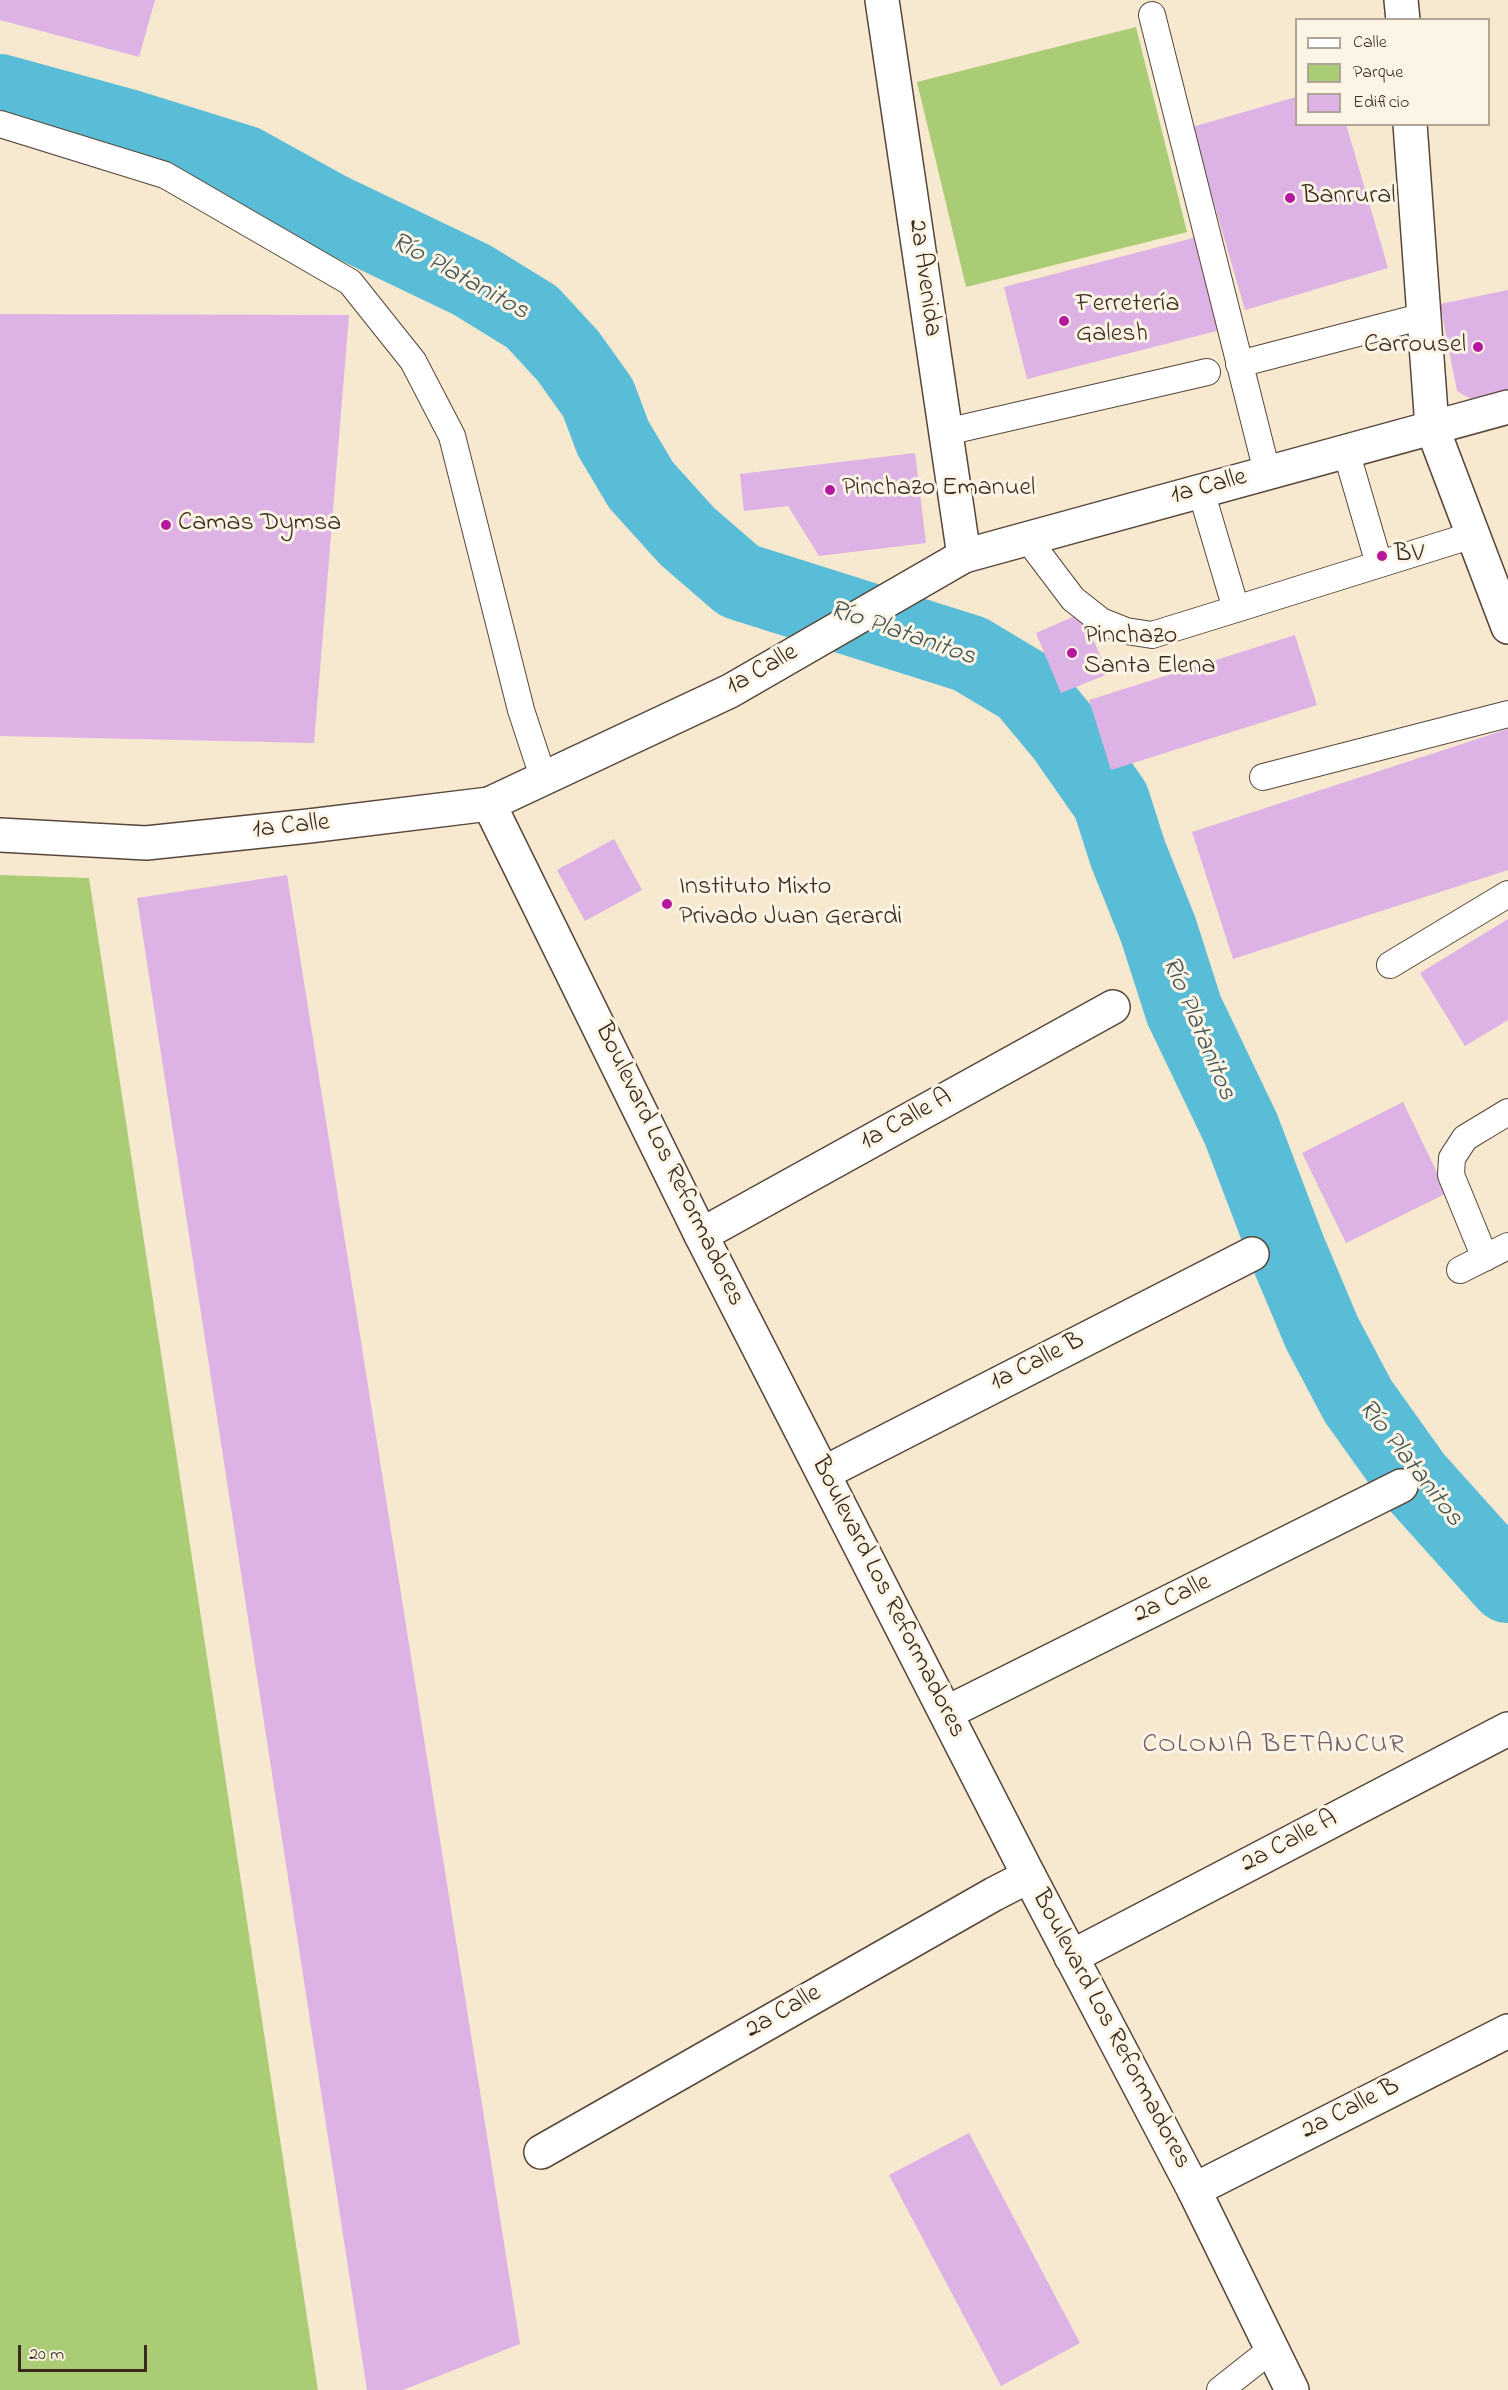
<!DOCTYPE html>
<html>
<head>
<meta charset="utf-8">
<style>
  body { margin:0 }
  #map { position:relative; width:1508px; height:2390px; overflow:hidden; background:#f7e8d0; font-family:"Indie Flower",sans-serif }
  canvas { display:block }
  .legend { position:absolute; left:1295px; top:18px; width:195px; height:108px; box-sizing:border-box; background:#fcf5e5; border:2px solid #afa495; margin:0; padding:8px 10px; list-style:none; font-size:18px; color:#3b2a1e }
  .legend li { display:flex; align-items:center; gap:12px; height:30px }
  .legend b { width:30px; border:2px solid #afa495 }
  .scale { position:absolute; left:18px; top:2345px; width:129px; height:27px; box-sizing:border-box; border:3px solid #3b2a1e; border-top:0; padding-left:8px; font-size:18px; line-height:21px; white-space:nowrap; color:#3b2a1e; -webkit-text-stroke:4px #fcf5e5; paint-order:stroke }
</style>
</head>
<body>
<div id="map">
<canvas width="1508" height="2390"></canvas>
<ul class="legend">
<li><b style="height:8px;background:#fff"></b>Calle</li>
<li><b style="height:16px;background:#a9cc75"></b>Parque</li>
<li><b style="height:16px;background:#ddb2e5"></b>Edificio</li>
</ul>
<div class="scale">20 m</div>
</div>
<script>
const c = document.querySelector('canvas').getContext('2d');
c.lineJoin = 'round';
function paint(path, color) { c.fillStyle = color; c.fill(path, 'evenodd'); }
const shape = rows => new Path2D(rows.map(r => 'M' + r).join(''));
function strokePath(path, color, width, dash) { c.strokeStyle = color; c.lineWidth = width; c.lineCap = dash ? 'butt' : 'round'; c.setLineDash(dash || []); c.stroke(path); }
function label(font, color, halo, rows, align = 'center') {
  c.font = font + ' "Indie Flower",sans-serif'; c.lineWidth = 6; c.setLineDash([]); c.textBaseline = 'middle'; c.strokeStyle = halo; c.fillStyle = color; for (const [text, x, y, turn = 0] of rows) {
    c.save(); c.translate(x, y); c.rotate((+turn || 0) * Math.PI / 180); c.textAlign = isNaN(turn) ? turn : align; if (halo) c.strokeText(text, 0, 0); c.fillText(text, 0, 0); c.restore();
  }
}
paint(shape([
  [1136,27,1187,232,966,287,917,82],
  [0,875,89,878,318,2390,0,2390]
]), '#a9cc75');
strokePath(shape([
  [0,93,124,127,243,164,328,211,472,280,532,317,568,356,598,398,613,438,641,485,687,536,739,581,970,654,1025,687,1065,735,1111,801,1128,854,1158,929,1184,1010,1241,1129,1287,1250,1322,1333,1358,1401,1413,1478,1508,1584]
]), '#59bdd7', 78);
paint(shape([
  [0,0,155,0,139,57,0,20],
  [1296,97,1296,124,1346,124,1388,268,1245,310,1192,127],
  [1197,237,1221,330,1027,379,1004,287],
  [1508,290,1508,402,1485,407,1457,391,1440,304],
  [0,314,349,315,314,743,0,736],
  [915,453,926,543,819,556,788,506,744,511,740,474],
  [1082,613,1108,674,1061,693,1036,633],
  [1295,635,1317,705,1111,770,1089,700],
  [1508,729,1508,870,1233,959,1192,832],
  [614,839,642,890,585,921,557,870],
  [287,875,520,2344,403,2390,367,2390,137,898],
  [1508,919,1508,1020,1465,1046,1420,973],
  [1403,1102,1447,1193,1346,1243,1302,1153],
  [969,2133,1080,2343,1001,2386,889,2175]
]), '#ddb2e5');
const service = shape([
  [1152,15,1267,472],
  [0,124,165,175,350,282,413,361,452,436,521,710,544,780],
  [1239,364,1424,316],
  [946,432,1207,372],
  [1346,451,1379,564],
  [1201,491,1236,609,1473,535],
  [1026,537,1073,599,1101,621,1126,631,1152,635,1236,609],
  [1263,777,1508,714],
  [1390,965,1508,894],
  [1485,1258,1451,1175,1452,1158,1465,1138,1508,1112],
  [1460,1270,1508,1246],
  [1220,2390,1272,2349]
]);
const minor = shape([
  [882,0,964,556],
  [1401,0,1403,20],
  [1410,124,1432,427],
  [701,1235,1113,1007],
  [824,1473,1252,1254],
  [946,1713,1401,1486],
  [1071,1957,1508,1729],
  [541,2152,994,1894,1029,1876],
  [1194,2190,1508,2031]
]);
const secondary = shape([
  [1432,427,1508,627],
  [489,804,701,1235,1029,1876,1194,2190,1292,2390]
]);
const primary = shape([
  [0,835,146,843,309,826,489,804,730,691,964,556,1508,407]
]);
strokePath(service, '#574639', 28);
strokePath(minor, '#574639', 36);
strokePath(secondary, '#574639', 36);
strokePath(primary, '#574639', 36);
strokePath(service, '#fff', 26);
strokePath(minor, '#fff', 33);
strokePath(secondary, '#fff', 33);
strokePath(primary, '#fff', 33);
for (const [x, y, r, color] of [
  [1290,198,6,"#b5179e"],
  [1064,321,6,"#b5179e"],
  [1478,347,6,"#b5179e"],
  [830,490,6,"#b5179e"],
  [166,525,6,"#b5179e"],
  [1382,556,6,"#b5179e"],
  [1072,653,6,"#b5179e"],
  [667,904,6,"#b5179e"]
]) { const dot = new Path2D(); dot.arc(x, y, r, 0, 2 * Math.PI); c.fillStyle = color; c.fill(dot); strokePath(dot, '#fcf5e5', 2); }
label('26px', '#3b2a1e', '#fcf5e5', [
  ["Banrural",1302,198],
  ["Ferretería",1076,306],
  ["Galesh",1076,336],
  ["Carrousel",1466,347,"right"],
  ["Pinchazo Emanuel",842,490],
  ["Camas Dymsa",178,525],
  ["BV",1394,556],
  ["Pinchazo",1084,638],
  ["Santa Elena",1084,668],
  ["Instituto Mixto",679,889],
  ["Privado Juan Gerardi",679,919]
], 'left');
label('26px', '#3b2a1e', '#fcf5e5', [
  ["2a Avenida",923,278,82],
  ["1a Calle",1209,488,-15],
  ["1a Calle",763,671,-30],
  ["1a Calle",291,828,-6],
  ["1a Calle A",907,1121,-29],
  ["Boulevard Los Reformadores",668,1165,64],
  ["1a Calle B",1038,1363,-27],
  ["Boulevard Los Reformadores",887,1598,63],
  ["2a Calle",1173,1600,-26],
  ["2a Calle A",1290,1843,-28],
  ["2a Calle",784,2013,-30],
  ["Boulevard Los Reformadores",1110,2030,62],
  ["2a Calle B",1351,2110,-27]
]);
label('italic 27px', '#445656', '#fcf5e5', [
  ["Río Platanitos",459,278,29],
  ["Río Platanitos",902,635,19],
  ["Río Platanitos",1197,1029,67],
  ["Río Platanitos",1409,1464,52]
]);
c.letterSpacing = '1.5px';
label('27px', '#745a64', '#fcf5e5', [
  ["COLONIA BETANCUR",1274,1747]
]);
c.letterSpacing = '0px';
</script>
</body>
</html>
